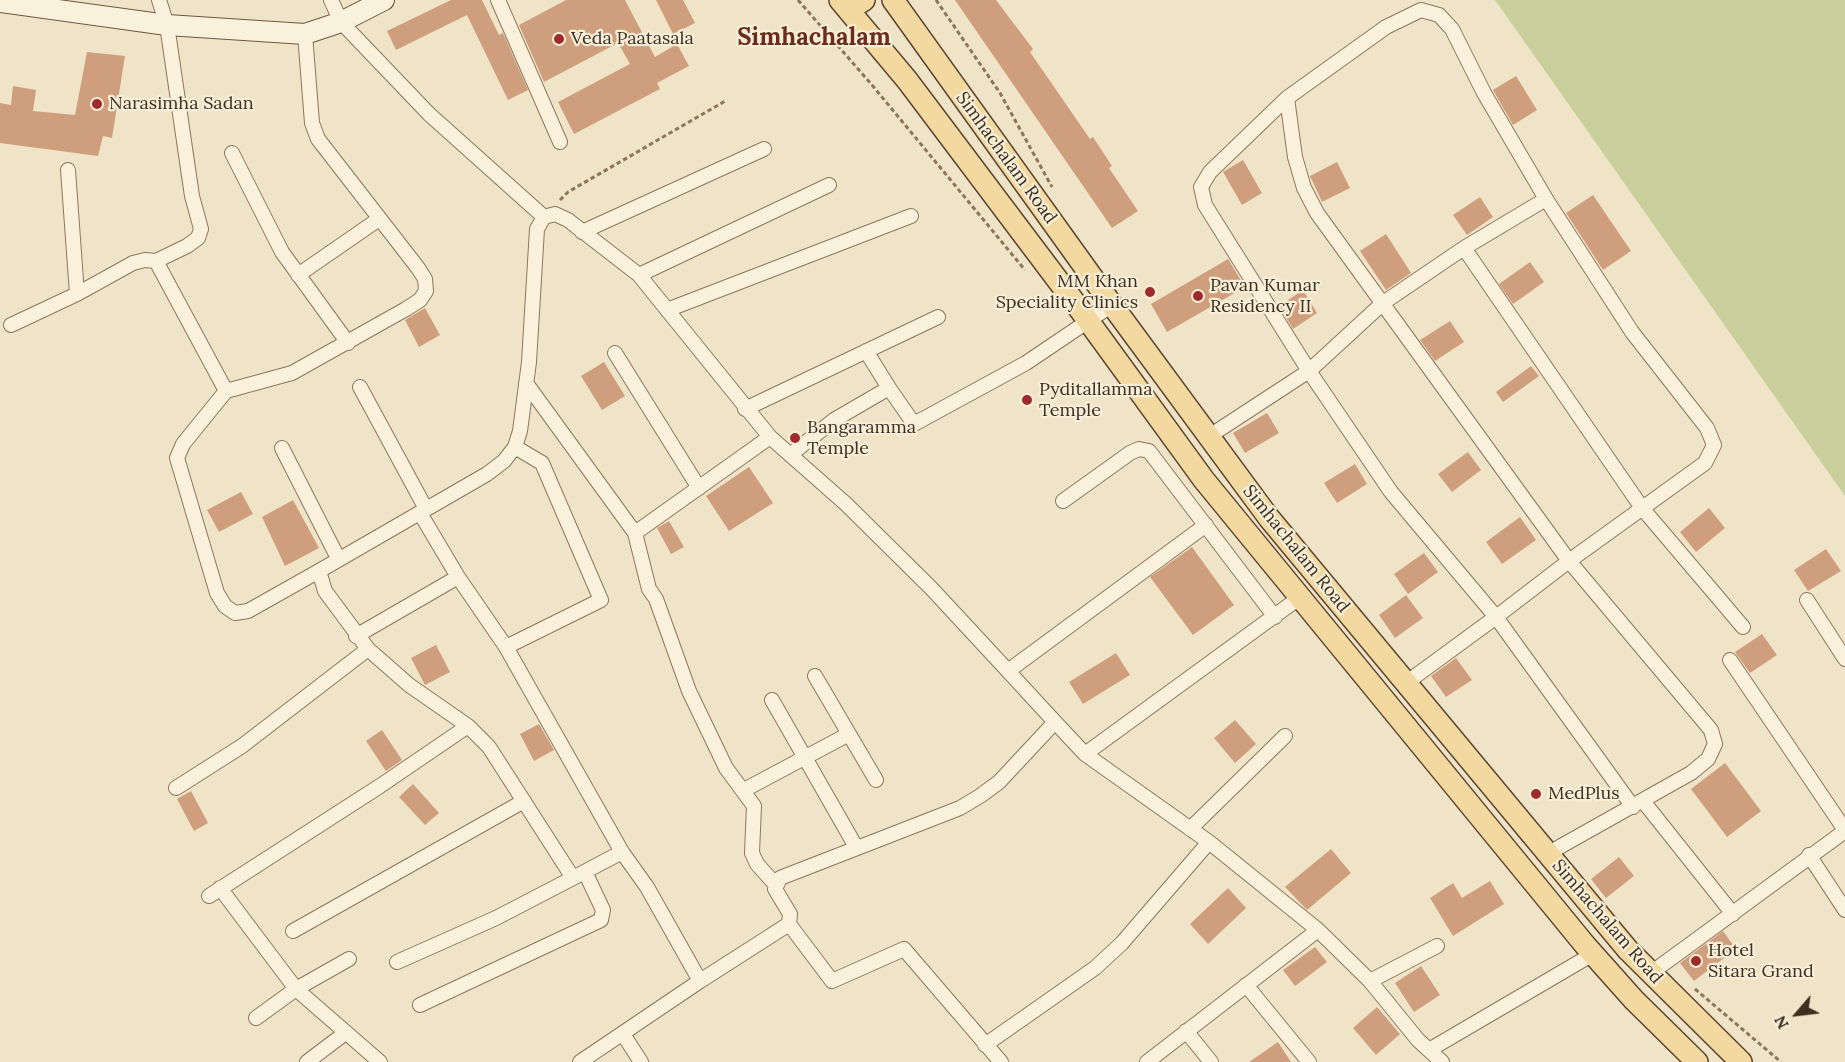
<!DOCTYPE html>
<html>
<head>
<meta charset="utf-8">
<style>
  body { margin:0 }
  #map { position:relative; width:1845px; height:1062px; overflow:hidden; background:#f0e4c8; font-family:Lora,serif }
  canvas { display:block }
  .north { position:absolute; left:1767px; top:984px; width:60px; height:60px; -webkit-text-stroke:4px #f7eed8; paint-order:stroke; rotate:242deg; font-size:16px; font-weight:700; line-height:24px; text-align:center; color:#3d2e20 }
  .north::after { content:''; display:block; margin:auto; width:21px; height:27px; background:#3d2e20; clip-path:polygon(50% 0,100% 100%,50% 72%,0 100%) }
</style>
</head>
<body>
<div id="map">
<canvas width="1845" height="1062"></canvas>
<div class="north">N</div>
</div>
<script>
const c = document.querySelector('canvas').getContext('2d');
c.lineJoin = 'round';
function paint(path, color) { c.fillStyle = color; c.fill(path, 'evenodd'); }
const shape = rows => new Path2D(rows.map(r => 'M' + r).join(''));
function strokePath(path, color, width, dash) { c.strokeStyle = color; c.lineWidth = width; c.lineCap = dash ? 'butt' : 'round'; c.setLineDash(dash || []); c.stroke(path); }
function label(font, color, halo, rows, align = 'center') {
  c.font = font + ' Lora,serif'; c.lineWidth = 4.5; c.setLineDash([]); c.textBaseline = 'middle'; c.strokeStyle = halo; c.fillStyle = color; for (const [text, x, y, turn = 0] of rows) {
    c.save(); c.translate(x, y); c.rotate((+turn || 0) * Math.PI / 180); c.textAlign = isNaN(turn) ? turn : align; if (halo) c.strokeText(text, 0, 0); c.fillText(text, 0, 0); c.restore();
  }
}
paint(shape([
  [1495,0,1845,0,1845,496]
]), '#c9cf9b');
paint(shape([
  [451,0,482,0,499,35,503,33,528,90,508,100,467,15,396,50,387,31],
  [566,0,625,0,655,57,677,44,689,66,657,83,660,89,574,134,558,102,630,64,618,43,544,82,519,25],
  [656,0,683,0,695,23,673,34],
  [955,0,996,0,1033,49,1030,52,1090,139,1093,137,1112,166,1109,168,1138,211,1112,228],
  [87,52,125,56,112,138,103,136,98,156,0,143,0,103,11,105,13,86,36,90,33,111,75,115],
  [1516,76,1537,110,1513,125,1493,90],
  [1243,160,1262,193,1242,205,1223,172],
  [1337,162,1350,188,1322,202,1310,176],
  [1593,195,1631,251,1603,270,1566,213],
  [1480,197,1493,217,1467,235,1453,215],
  [1386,234,1411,273,1386,290,1360,251],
  [1228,259,1245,287,1167,332,1151,304],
  [1530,262,1544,282,1513,304,1499,284],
  [1303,290,1317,313,1293,329,1279,306],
  [425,308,440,335,419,347,405,320],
  [1450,321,1464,342,1435,361,1420,340],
  [604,362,625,396,602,410,581,376],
  [1531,366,1539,376,1503,402,1496,392],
  [1267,413,1279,433,1245,453,1233,433],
  [1468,452,1481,470,1452,492,1438,474],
  [1355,464,1367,484,1337,503,1324,483],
  [749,467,773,503,729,531,706,496],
  [241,492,253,514,219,532,207,510],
  [293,500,319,548,285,566,262,517],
  [1709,508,1725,528,1696,552,1680,532],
  [1520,517,1536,540,1502,564,1486,542],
  [669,521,684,547,671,554,657,528],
  [1192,547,1234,605,1193,635,1150,577],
  [1826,549,1841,571,1808,591,1794,570],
  [1424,553,1438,572,1408,594,1394,574],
  [1406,595,1423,618,1395,638,1379,615],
  [1762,634,1777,655,1750,673,1735,652],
  [436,645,450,672,425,685,411,658],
  [1116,653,1130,675,1083,704,1069,682],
  [1456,658,1472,680,1446,697,1431,676],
  [1235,720,1256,744,1235,763,1214,738],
  [539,724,554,750,534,761,520,734],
  [382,730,402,760,386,771,366,741],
  [1725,763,1761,811,1727,837,1691,789],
  [413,784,439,813,425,825,399,797],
  [191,791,208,823,194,831,177,799],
  [1331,849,1351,873,1307,910,1285,887],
  [1619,857,1634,876,1606,898,1591,879],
  [1490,881,1504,904,1453,936,1430,898,1453,883,1462,898],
  [1228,888,1246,908,1208,944,1190,924],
  [1723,931,1736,949,1694,981,1680,963],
  [1315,947,1327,962,1295,986,1283,970],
  [1421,966,1440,995,1414,1012,1395,983],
  [1377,1007,1400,1034,1376,1055,1353,1028],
  [1278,1042,1291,1062,1249,1062]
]), '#cf9f7d');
const street = shape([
  [331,0,341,22,429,114,544,217],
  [498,0,560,142],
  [305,34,312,123,318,139,418,268,425,279,426,291,420,300,406,309,292,373,226,391,183,444,177,458,217,593,225,606,235,613,248,611,319,571],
  [1287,98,1210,172,1201,187,1205,205,1309,371,1391,492,1496,617,1406,683],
  [232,153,282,252,348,343],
  [68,170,77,294],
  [1546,199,1484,93,1452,29,1439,15,1421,10,1386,27,1287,98,1295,157,1304,188,1317,213,1569,561,1496,617,1633,807],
  [582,232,764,149],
  [1464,248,1642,508,1743,627],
  [156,261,187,246,198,238,201,229,192,196,167,25,159,0],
  [298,275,379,219],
  [639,275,829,185],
  [667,310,911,216],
  [11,325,77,294,133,263,145,260,156,261,226,391],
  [866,351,889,388],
  [615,353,699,488],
  [526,383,635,533,649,589,656,599,689,691,726,768,754,806,752,853,757,864,775,884],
  [360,387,426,509],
  [745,409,938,317],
  [1208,437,1309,371,1383,303,1464,248,1546,199,1632,332,1707,428,1714,445,1705,463,1569,561,1711,730,1715,744,1708,759,1691,773,1547,854],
  [282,448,338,558],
  [790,455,834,420,889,388,914,424,1026,363,1112,305],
  [1063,501,1130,453,1139,449,1149,451,1275,617],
  [420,513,458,577,506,647,622,852],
  [635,533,770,437],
  [1807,600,1845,659],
  [356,636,458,577],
  [506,647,601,600,542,463,515,447],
  [1730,660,1845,830],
  [1008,671,1206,525],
  [815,676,876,780],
  [772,700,856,847],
  [1055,722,999,782,980,796,960,808,780,878,775,889,790,914,789,924,700,981,647,887,622,852,573,878,489,747,468,726,409,685,368,649,325,591,319,571,487,474,504,461,515,447,520,431,529,362,537,229,544,217,555,214,568,220,639,275,770,437,846,504,932,589,1008,671,1055,722,1085,754,1209,842,1318,930,1370,981,1418,1040,1442,1062],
  [1085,754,1299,598],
  [176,788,242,746,368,649],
  [744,790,849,734],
  [1643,801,1733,914],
  [1190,829,1285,736],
  [1809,855,1845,910],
  [220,888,296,989,380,1062],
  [209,896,380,786,468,726],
  [789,924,832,981,904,949,1001,1062],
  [293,931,524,801],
  [397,962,496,918,573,878],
  [1651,973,1845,831],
  [1370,981,1437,946],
  [1246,985,1309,1062],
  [420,1005,601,920,603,910,585,872],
  [256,1018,296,989,349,959],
  [1186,1031,1211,1062],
  [623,1034,641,1062],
  [985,1045,1095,968,1122,943,1209,842],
  [1429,1050,1593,954],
  [307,1062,344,1034],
  [580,1062,700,981],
  [1147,1062,1318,930]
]);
const secondary = shape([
  [0,2,167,25,305,34,341,22,384,0]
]);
const primary = shape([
  [840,0,907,80,1081,311,1204,480,1585,945,1634,1000,1697,1062],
  [893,0,1112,305,1269,518,1628,950,1741,1062],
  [849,10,864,0]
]);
strokePath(street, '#8d765c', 16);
strokePath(secondary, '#6f573f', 22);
strokePath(primary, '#5b4430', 24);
strokePath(shape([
  [798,0,872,85,1025,270],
  [936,0,1000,93,1052,187],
  [560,200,568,192,727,100],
  [1695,989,1781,1062]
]), '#8d765c', 3, [4.5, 3]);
strokePath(street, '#faf1dc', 14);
strokePath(secondary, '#faf1dc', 20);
strokePath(primary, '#f3d9a0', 21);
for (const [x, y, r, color] of [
  [559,39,6,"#9e2a2b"],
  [97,104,6,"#9e2a2b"],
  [1150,292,6,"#9e2a2b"],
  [1198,296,6,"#9e2a2b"],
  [1027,400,6,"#9e2a2b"],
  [795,438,6,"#9e2a2b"],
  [1536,794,6,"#9e2a2b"],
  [1696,961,6,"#9e2a2b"]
]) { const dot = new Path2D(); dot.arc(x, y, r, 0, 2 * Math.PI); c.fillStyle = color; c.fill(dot); strokePath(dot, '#f7eed8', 2); }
label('18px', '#3d2e20', '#f7eed8', [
  ["Veda Paatasala",571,39],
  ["Narasimha Sadan",109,104],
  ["MM Khan",1138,282,"right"],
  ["Speciality Clinics",1138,303,"right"],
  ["Pavan Kumar",1210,286],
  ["Residency II",1210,307],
  ["Pyditallamma",1039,390],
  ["Temple",1039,411],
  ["Bangaramma",807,428],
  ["Temple",807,449],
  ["MedPlus",1548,794],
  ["Hotel",1708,951],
  ["Sitara Grand",1708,972]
], 'left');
label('18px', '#3d2e20', '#f7eed8', [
  ["Simhachalam Road",1006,158,54],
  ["Simhachalam Road",1296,549,51],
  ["Simhachalam Road",1607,922,49]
]);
label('bold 24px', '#6b2e1e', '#f7eed8', [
  ["Simhachalam",814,38]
]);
</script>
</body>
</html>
